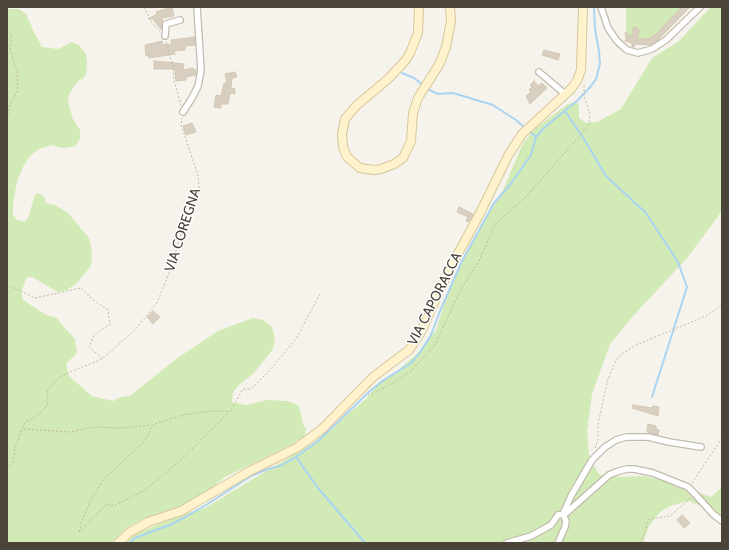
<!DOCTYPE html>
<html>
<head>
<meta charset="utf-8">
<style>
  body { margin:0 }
  #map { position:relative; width:729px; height:550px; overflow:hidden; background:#f6f3ec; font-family:Cabin,sans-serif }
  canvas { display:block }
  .frame { position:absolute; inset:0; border:8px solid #4b4439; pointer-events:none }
</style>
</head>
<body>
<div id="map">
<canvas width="729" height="550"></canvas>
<div class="frame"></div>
</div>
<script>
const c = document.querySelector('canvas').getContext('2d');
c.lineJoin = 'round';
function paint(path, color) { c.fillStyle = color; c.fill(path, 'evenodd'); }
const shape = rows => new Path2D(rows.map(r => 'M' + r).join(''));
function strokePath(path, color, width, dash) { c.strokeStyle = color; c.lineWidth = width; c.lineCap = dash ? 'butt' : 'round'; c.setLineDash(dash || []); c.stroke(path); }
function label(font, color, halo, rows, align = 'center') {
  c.font = font + ' Cabin,sans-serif'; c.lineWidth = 3; c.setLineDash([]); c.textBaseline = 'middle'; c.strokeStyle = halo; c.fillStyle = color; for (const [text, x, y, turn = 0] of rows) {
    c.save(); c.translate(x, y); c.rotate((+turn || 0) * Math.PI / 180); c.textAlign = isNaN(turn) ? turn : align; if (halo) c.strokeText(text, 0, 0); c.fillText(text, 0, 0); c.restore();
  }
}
paint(shape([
  [629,7,690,7,658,40,650,45,641,45,631,43,626,38,626,8],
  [711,7,722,7,722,211,687,258,633,316,610,344,592,394,587,431,589,454,594,466,599,474,605,477,614,477,644,476,662,480,711,497,722,487,722,515,689,501,670,506,660,512,649,526,643,543,126,543,134,534,184,514,205,508,313,443,367,398,379,382,397,371,419,352,436,330,447,295,465,254,503,190,523,143,537,127,568,104,575,102,577,103,579,105,579,118,586,123,597,122,621,109,652,58,678,42],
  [7,9,19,9,26,14,33,30,42,47,58,49,72,42,79,45,86,54,87,63,86,74,83,79,79,80,72,89,68,97,69,106,73,119,80,130,80,139,75,146,64,148,51,145,39,149,31,155,24,165,17,181,13,204,13,215,17,220,24,222,28,218,35,195,38,193,41,194,45,198,46,203,55,205,68,213,89,238,91,246,92,260,90,267,77,283,67,290,58,292,32,277,29,277,26,279,21,292,23,300,46,315,57,318,62,325,75,339,77,353,66,364,69,376,92,396,113,401,121,397,130,396,176,359,218,331,253,318,263,320,272,327,275,338,273,349,253,374,240,384,233,392,232,402,246,405,267,400,287,401,298,405,301,413,303,424,306,429,305,436,290,445,225,477,209,490,180,506,143,519,126,528,111,543,7,543]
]), '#d2eab5');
strokePath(shape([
  [402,73,414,78,424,86],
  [427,89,438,94,453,93,493,105,516,120,526,129],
  [565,111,584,139,606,176,646,213,678,262,687,287,652,397],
  [529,131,536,137],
  [296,457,318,488,365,543],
  [130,543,135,538,172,524,187,516,206,505,251,476,268,469,280,466,296,457,318,441,370,391,384,380,411,363,419,354,431,335,440,311,462,261,494,203,510,185,531,155,536,137,545,127,578,100,591,86,596,79,600,64,599,51,595,29,594,7]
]), '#a9d4f2', 2);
const building = shape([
  [172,7,174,16,162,18,163,21,161,29,155,22,153,19,148,19,157,14,156,12,172,7],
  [682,7,690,7,657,41,650,45,635,44,634,47,632,47,632,43,625,41,625,40,627,39,626,38,625,32,633,37,633,28,636,27,640,31,637,39,648,39,655,35,682,7],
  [195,37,195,45,185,46,185,50,174,51,175,54,149,58,149,55,146,56,145,45,162,41,163,45,172,44,171,40,195,37],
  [544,50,560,54,558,60,542,55,544,50],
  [154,61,184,64,183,70,193,68,194,70,196,69,196,75,186,77,186,80,176,81,175,69,154,69,154,61],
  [235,72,237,77,232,78,231,88,235,89,235,94,230,93,228,104,221,104,221,108,214,107,216,95,221,96,224,83,227,83,225,74,235,72],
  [534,81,538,86,542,83,547,88,530,104,526,96,531,92,529,90,532,87,530,85,534,81],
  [192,123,196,132,186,135,183,126,192,123],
  [459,207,473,214,469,222,466,221,468,217,457,212,459,207],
  [153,311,160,317,153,324,147,317,153,311],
  [633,405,652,408,653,406,659,407,658,416,632,408,633,405],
  [648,424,656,426,656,429,659,430,658,435,647,432,648,424],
  [682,515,690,523,684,528,677,520,682,515]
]);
paint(building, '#d8cfc1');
strokePath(building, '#d3c7b4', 1);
const street = shape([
  [601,7,608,28,617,41,627,50,638,53,652,49,666,40,700,7],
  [165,36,166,24,180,20],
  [539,72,565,94],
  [183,112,192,98,198,86,201,70,197,7],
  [563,514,571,496,592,460,605,447,616,440,626,437,648,437,669,442,701,447],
  [564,515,609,475,616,472,627,469,634,469,653,473,688,487,695,494,713,514,722,521],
  [507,543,531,536,542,530,551,525,558,515,563,514],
  [558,543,565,527,566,521,563,514]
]);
const secondary = shape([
  [419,7,418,33,410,53,405,61,388,79,357,105,345,119,342,134,343,147,347,157,360,168,374,170,381,169,394,164,403,158,405,154,411,141,413,113,418,98,440,63,446,47,451,21,450,7],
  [118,543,130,532,148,522,181,511,248,472,298,447,322,429,373,377,409,350,421,332,448,272,479,215,509,154,522,134,571,89,577,81,581,70,583,7]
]);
strokePath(street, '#c2bbae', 8);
strokePath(secondary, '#d6c79b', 10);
strokePath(shape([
  [144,7,152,23,160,31],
  [7,30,12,36,10,48,17,72,18,90,9,107,7,120],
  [166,42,170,58,173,63,174,80,181,105],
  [7,289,10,286,35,298,81,288,92,299,108,310,110,324,94,335,89,347,102,358],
  [368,394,370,395,393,383,411,371,435,345,462,287,478,263,496,223,526,197,589,125,590,114,584,96,584,85],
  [24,429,70,432,94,427,120,428,152,425,182,415,214,411,228,411],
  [595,448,598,439,598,424,608,379,616,360,625,352,636,345,706,316,722,305],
  [7,468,13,463,15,448,25,422,36,417,47,406,48,400,47,391,59,378,70,372,102,359,134,331,157,303,171,268,182,230,187,214,198,195,199,187,198,175,181,125,182,118],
  [692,483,722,438],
  [79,532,107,504,114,506,145,490,181,460,231,410,243,389,251,389,269,371,296,339,321,292],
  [79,532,82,520,92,498,103,480,145,441,152,426],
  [641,543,649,519,670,516,691,498]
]), '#c4b79f', 1, [2, 2]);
strokePath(street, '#fff', 5.5);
strokePath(secondary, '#fff3cd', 8);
label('14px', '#4b4439', '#fff', [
  ["VIA COREGNA",183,230,-72],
  ["VIA CAPORACCA",435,299,-63]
]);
</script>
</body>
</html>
